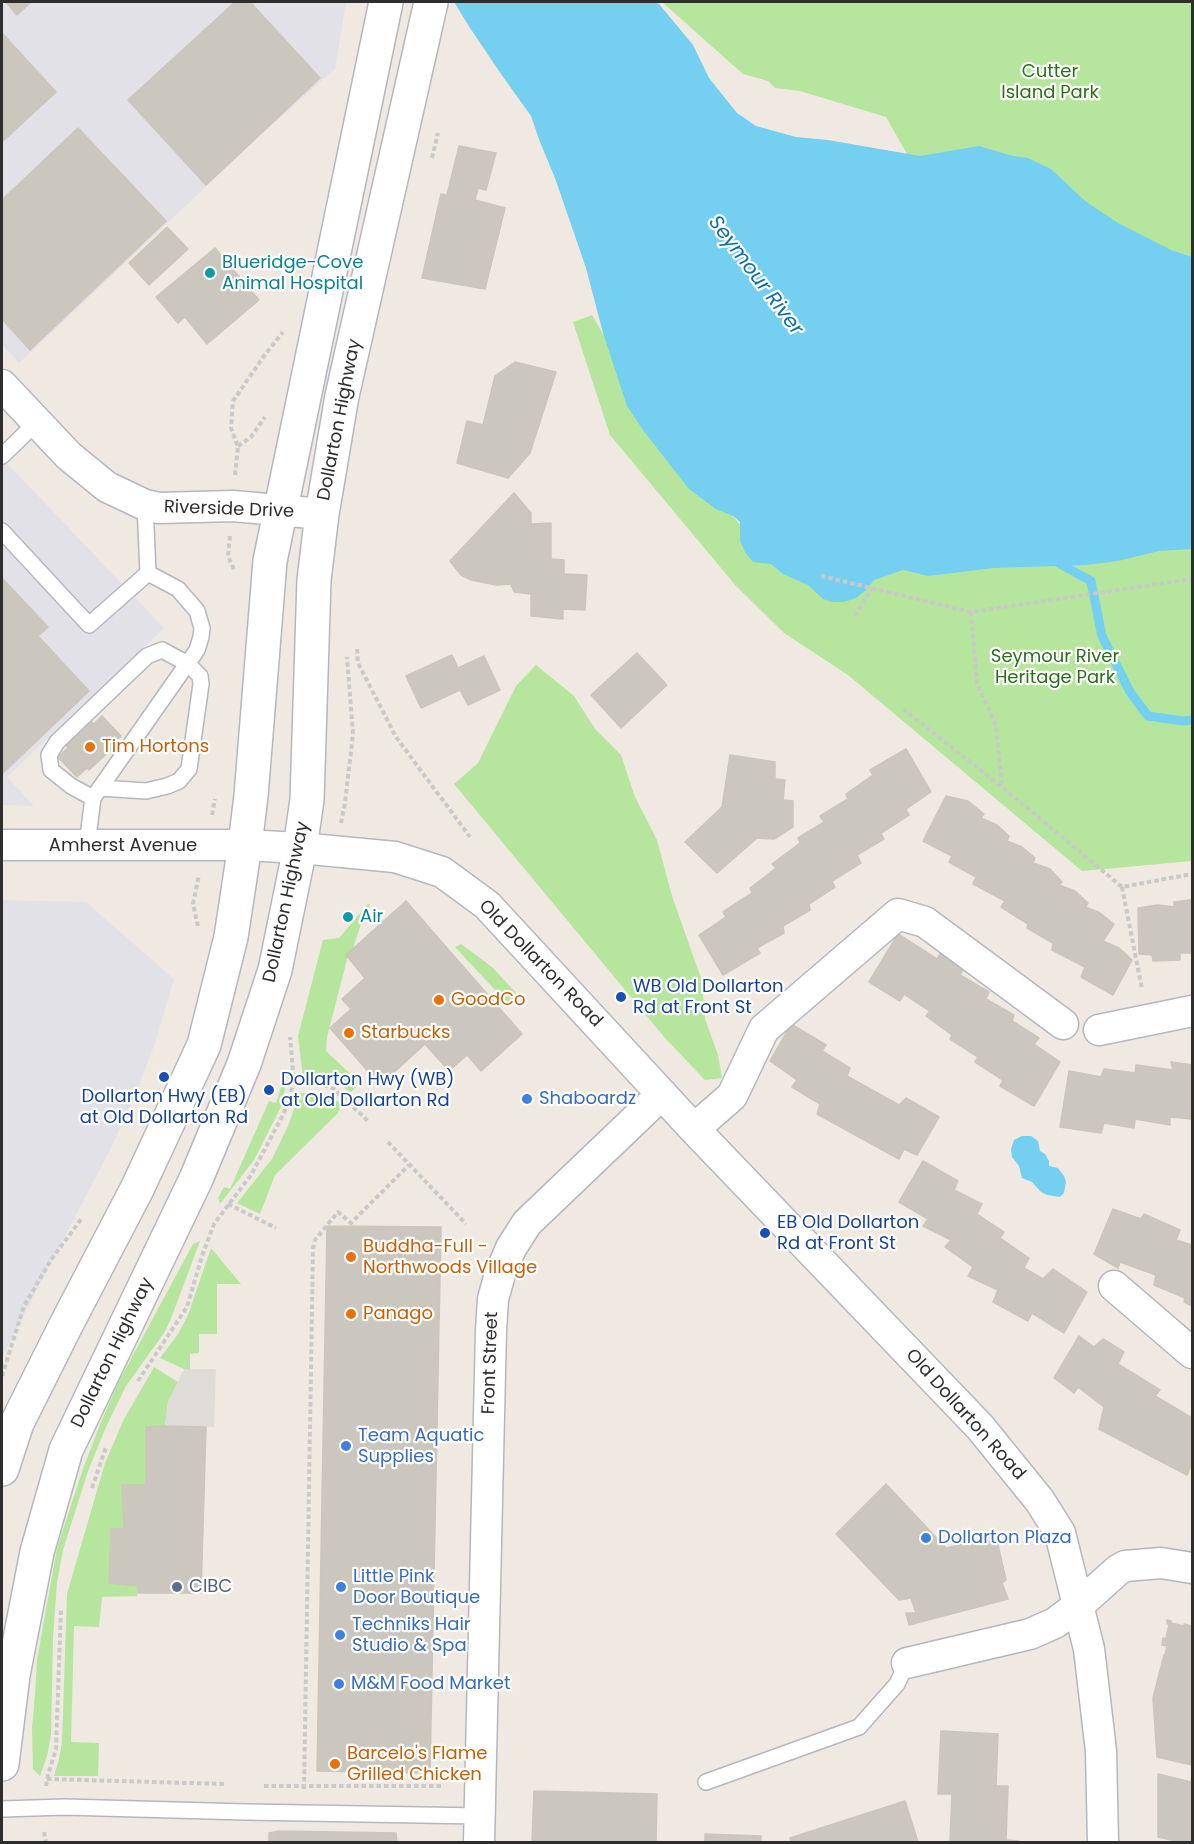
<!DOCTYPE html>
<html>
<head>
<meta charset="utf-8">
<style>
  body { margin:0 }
  #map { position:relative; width:1194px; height:1844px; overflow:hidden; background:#efe9e1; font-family:Poppins,sans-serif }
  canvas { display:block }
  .frame { position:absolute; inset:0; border:3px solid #2e2e2e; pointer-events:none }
</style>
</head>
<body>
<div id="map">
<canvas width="1194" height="1844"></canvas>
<div class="frame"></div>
</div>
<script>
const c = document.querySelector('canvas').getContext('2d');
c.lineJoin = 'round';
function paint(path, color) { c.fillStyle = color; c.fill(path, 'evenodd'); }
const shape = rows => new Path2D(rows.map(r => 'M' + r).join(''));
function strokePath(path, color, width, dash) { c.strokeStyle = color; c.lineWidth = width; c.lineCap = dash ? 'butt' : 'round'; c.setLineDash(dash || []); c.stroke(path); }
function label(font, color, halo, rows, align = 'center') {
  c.font = font + ' Poppins,sans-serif'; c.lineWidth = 4.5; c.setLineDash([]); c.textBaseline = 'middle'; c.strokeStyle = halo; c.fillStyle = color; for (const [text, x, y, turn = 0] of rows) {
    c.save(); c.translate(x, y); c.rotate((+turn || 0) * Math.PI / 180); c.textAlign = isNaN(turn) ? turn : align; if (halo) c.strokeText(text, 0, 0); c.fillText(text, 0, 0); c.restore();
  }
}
paint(shape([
  [2,2,346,2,335,69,263,133,19,363,2,345],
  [2,458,164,628,7,777,34,806,2,805],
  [2,900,86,902,174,979,155,1043,134,1098,111,1148,2,1357]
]), '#e3e1e8');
paint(shape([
  [662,2,1192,2,1192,302,929,193,886,117,800,91,775,88,768,81,743,74],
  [592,315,662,435,752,538,1192,525,1192,861,1082,871,848,675,784,633,736,586,610,435,573,322],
  [536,665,574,696,595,729,621,755,635,797,657,840,672,896,702,981,705,1019,718,1055,722,1078,705,1080,665,1038,454,784,478,763,516,686],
  [368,904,370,904,369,907,361,916,363,918,353,948,349,952,327,1037,326,1051,360,1083,350,1093,339,1082,331,1078,320,1076,303,1077,298,1036,323,940,339,938],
  [461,944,492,967,518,995,510,1006,455,947],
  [286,1072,287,1077,282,1105,254,1160,220,1204,218,1198,224,1187,230,1189,269,1101,276,1103],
  [300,1093,318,1093,329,1095,342,1105,337,1114,275,1175,260,1214,237,1203,272,1159,288,1126],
  [200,1241,170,1321,164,1333,126,1386,106,1427,88,1471,63,1550,57,1582,53,1638,51,1735,47,1756,40,1776,33,1769,32,1728,35,1695,37,1660,57,1548,83,1469,101,1422,118,1383,193,1244],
  [211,1248,241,1284,217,1284,217,1334,199,1334,199,1353,190,1354,190,1369,184,1369,160,1358,178,1334,188,1315],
  [154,1367,178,1382,168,1402,165,1426,146,1427,146,1485,122,1485,124,1529,111,1529,109,1583,138,1586,137,1596,102,1597,99,1627,74,1626,71,1742,99,1743,98,1776,54,1776,59,1759,62,1742,67,1594,105,1463,123,1421]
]), '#b6e59e');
paint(shape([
  [184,1369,216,1369,214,1427,165,1426,168,1402]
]), '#dfdcd8');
paint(shape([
  [454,2,654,2,659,4,693,45,709,78,737,113,756,126,796,137,828,140,920,156,979,146,1013,156,1028,158,1051,169,1085,201,1118,223,1171,250,1192,257,1192,549,1159,551,1118,561,1086,565,994,568,928,576,903,570,874,580,866,590,856,598,844,602,832,602,823,599,808,585,783,574,771,564,753,562,745,552,740,541,740,522,733,516,716,509,689,489,643,430,627,406,603,333,586,268,555,178,540,142,531,116,501,74,470,28],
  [1022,1136,1031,1136,1038,1141,1040,1151,1045,1154,1049,1161,1049,1166,1058,1168,1064,1176,1066,1182,1064,1193,1060,1197,1047,1195,1041,1192,1032,1182,1022,1178,1019,1166,1012,1157,1011,1149,1014,1140]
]), '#75cff0');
strokePath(shape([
  [1055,561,1091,581,1102,636,1130,692,1148,716,1183,721,1192,720]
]), '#75cff0', 9);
const building = shape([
  [6,2,31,2,17,15,6,2],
  [235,2,250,2,320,78,206,185,128,100,235,2],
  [2,33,56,92,2,142,2,33],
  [78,128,166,221,30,350,2,319,2,200,78,128],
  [459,146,496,153,486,190,478,188,475,200,505,208,485,289,422,278,441,194,447,195,459,146],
  [167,227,188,249,149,285,129,263,167,227],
  [215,248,259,300,207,344,185,317,178,323,156,297,215,248],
  [515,362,556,372,530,453,508,478,457,463,467,421,483,425,495,376,515,362],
  [514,493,531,513,531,524,551,523,551,559,564,560,564,574,587,575,585,610,563,609,563,619,531,616,531,594,514,592,511,584,496,585,471,580,461,575,450,561,514,493],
  [2,578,48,627,38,636,89,691,2,774,2,578],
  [637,653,667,685,621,728,591,695,637,653],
  [452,655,458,668,484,656,500,690,468,705,460,690,421,708,406,676,452,655],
  [102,716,121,736,113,744,115,746,89,770,87,768,77,777,58,757,68,748,66,745,92,722,94,724,102,716],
  [906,749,931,792,906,809,909,815,881,833,884,839,857,855,861,863,832,881,835,887,809,904,810,910,783,926,784,933,757,948,760,953,723,975,699,935,726,917,723,912,752,893,750,888,776,868,772,864,800,843,798,838,824,822,820,816,848,799,846,794,873,775,870,770,906,749],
  [730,755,775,762,775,779,785,780,783,800,793,801,793,827,774,839,757,838,717,873,685,842,722,807,730,755],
  [946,796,968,801,984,814,981,818,997,825,1009,836,1007,841,1022,847,1035,858,1033,863,1050,869,1062,882,1059,885,1075,891,1088,903,1086,907,1100,913,1114,924,1103,941,1119,948,1132,960,1113,995,1081,977,1085,967,1052,950,1053,943,1027,928,1028,924,1001,907,1005,901,973,884,976,877,949,862,952,856,923,841,946,796],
  [1189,900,1192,900,1192,953,1180,953,1180,960,1153,961,1152,955,1139,954,1138,908,1158,905,1174,907,1174,902,1189,900],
  [406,901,522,1034,481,1071,467,1055,449,1071,425,1044,380,1085,330,1028,351,1009,342,999,365,978,346,955,406,901],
  [898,934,937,959,941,952,965,967,960,975,989,992,986,999,1014,1015,1012,1021,1039,1038,1034,1044,1060,1062,1034,1106,1000,1086,1003,1080,975,1062,978,1057,950,1039,952,1035,926,1016,930,1011,904,994,900,1001,869,982,898,934],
  [791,1024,826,1045,822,1051,850,1068,847,1076,899,1105,906,1098,939,1117,917,1155,904,1149,899,1159,817,1114,820,1104,792,1087,797,1080,770,1061,791,1024],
  [1171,1062,1192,1065,1192,1119,1170,1117,1170,1125,1135,1119,1134,1128,1104,1123,1101,1133,1060,1127,1069,1071,1101,1077,1104,1069,1135,1073,1136,1065,1173,1070,1171,1062],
  [923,1161,958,1181,954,1190,982,1204,977,1214,1004,1232,1000,1238,1029,1258,1024,1268,1043,1279,1053,1269,1087,1292,1064,1333,1032,1313,1028,1321,993,1302,998,1290,968,1276,973,1267,945,1247,951,1240,923,1226,928,1219,899,1202,923,1161],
  [1113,1209,1141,1219,1144,1214,1180,1230,1176,1240,1192,1245,1192,1306,1184,1302,1185,1298,1154,1285,1156,1275,1120,1262,1118,1268,1094,1254,1113,1209],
  [327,1226,441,1227,430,1773,317,1771,327,1226],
  [1079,1336,1094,1347,1103,1339,1124,1352,1118,1364,1160,1390,1155,1396,1192,1418,1192,1466,1191,1465,1187,1475,1099,1429,1104,1407,1078,1387,1074,1393,1054,1378,1079,1336],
  [165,1426,206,1427,201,1593,138,1593,138,1586,109,1583,111,1529,124,1529,122,1485,146,1485,146,1427,165,1426],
  [886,1484,946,1548,996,1536,1006,1580,1002,1583,1008,1599,909,1625,906,1613,916,1613,911,1598,899,1600,836,1534,886,1484],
  [1167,1620,1171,1621,1171,1623,1184,1626,1184,1624,1192,1626,1192,1765,1157,1757,1153,1698,1164,1655,1165,1655,1167,1646,1162,1645,1163,1638,1166,1639,1169,1624,1167,1624,1167,1620],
  [941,1731,998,1734,996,1786,1008,1786,1006,1840,1019,1841,1019,1842,950,1842,952,1794,938,1794,941,1731],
  [1158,1774,1191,1782,1192,1778,1192,1842,1171,1842,1172,1840,1158,1837,1158,1774],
  [534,1791,657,1794,656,1842,532,1842,534,1791],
  [905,1801,918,1842,791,1842,790,1838,905,1801],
  [279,1831,396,1833,397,1842,279,1842,279,1831],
  [279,1831,279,1842,269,1842,269,1833,279,1831],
  [705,1834,761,1836,761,1842,705,1842,705,1834]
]);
paint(building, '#cbc7bf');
strokePath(building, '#cbc5ba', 1.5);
const service = shape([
  [2,456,37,422],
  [145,505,148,573],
  [2,531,89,625,148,573],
  [93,798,71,786,51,770,49,755,57,742,147,656,162,650,188,664,200,676,201,684,189,769,179,781,167,786,146,791,100,788],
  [87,845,93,798,197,650,201,637,202,628,197,611,178,589,148,573],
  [706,1782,859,1727,897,1684,907,1663],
  [2,1809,65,1807,246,1812,479,1816]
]);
const minor = shape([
  [2,385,69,456,107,487,145,505,159,508,233,506,322,514],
  [2,845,245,845,300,848,395,857,442,872,487,905,694,1129,980,1427,1040,1501,1060,1533,1089,1649,1101,1751,1103,1842],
  [1099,1030,1192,1011],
  [694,1129,732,1096,764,1029,898,914,925,922,1063,1024],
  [1114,1286,1192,1353],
  [907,1663,1030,1634,1055,1623,1079,1605,1118,1570,1125,1566,1161,1563,1192,1568],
  [479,1842,491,1330,493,1299,500,1274,511,1248,527,1223,662,1094]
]);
const secondary = shape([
  [2,1469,17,1423,66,1325,137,1189,204,1045,231,937,245,845,251,796,270,561,386,2],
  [2,1764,13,1675,37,1552,66,1450,196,1179,244,1064,275,970,300,848,307,800,314,580,322,514,342,396,431,2]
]);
strokePath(service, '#b4b7c1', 18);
strokePath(minor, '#b4b7c1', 33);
strokePath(secondary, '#b4b7c1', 36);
strokePath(shape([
  [432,158,438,133],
  [238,446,251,437,265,417],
  [235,475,238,447,231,428,233,401,264,356,283,332],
  [230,536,228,556,235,572],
  [821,576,971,612,1192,579],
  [971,612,977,683,996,726,1002,787],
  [855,616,872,588],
  [357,649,358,663,396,737,470,837],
  [903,709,1002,787,1122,887,1192,874],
  [212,815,215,799],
  [341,823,345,803,353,734,347,657],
  [1122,887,1142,989],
  [198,926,193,904,199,875],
  [294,1082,321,1084,334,1089,368,1121],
  [388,1142,466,1224],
  [228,1204,276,1228],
  [2,1376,24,1306,51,1260,82,1218],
  [138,1381,187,1307,202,1256,214,1224,251,1175,284,1113,294,1082,290,1037],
  [92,1488,106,1447],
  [47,1779,226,1784],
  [46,1786,48,1775,56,1749,61,1609],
  [264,1786,442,1786],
  [304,1789,313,1248,315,1240,338,1212,351,1223,409,1165],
  [44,1832,46,1842]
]), '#c9c9c9', 4, [4.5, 3]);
strokePath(service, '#fff', 15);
strokePath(minor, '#fff', 30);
strokePath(secondary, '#fff', 33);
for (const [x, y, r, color] of [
  [210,273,6,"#0f9aa8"],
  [90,747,6,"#e8710a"],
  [348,917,6,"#0f9aa8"],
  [621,997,6,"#1a4fb4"],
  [439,1000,6,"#e8710a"],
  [349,1033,6,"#e8710a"],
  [164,1077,6,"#1a4fb4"],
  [269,1090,6,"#1a4fb4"],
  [527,1099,6,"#3f7fe0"],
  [765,1233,6,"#1a4fb4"],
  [351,1257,6,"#e8710a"],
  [351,1314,6,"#e8710a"],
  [346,1446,6,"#3f7fe0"],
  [926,1538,6,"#3f7fe0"],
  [177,1587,6,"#5c6f8a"],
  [341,1587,6,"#3f7fe0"],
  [340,1635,6,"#3f7fe0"],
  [339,1684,6,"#3f7fe0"],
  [335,1764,6,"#e8710a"]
]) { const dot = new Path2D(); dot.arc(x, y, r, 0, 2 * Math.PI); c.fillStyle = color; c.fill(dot); strokePath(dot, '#fff', 2); }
label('18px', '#2c6e1b', '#fff', [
  ["Cutter",1050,72],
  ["Island Park",1050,93],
  ["Seymour River",1055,657],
  ["Heritage Park",1055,678]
]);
label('18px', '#0d838f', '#fff', [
  ["Blueridge-Cove",222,263],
  ["Animal Hospital",222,284],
  ["Air",360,917]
], 'left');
label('18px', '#2e2e2e', '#fff', [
  ["Dollarton Highway",340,420,-79],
  ["Riverside Drive",229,510,2],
  ["Amherst Avenue",123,846],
  ["Dollarton Highway",287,902,-78],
  ["Old Dollarton Road",540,964,46],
  ["Dollarton Highway",113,1353,-64],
  ["Front Street",491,1363,-88],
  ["Old Dollarton Road",965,1415,48]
]);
label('18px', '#c56008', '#fff', [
  ["Tim Hortons",102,747],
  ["GoodCo",451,1000],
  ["Starbucks",361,1033],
  ["Buddha-Full -",363,1247],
  ["Northwoods Village",363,1268],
  ["Panago",363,1314],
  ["Barcelo's Flame",347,1754],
  ["Grilled Chicken",347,1775]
], 'left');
label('18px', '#164399', '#fff', [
  ["WB Old Dollarton",633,987],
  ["Rd at Front St",633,1008],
  ["Dollarton Hwy (WB)",281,1080],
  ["at Old Dollarton Rd",281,1101],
  ["Dollarton Hwy (EB)",164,1097,"center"],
  ["at Old Dollarton Rd",164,1118,"center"],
  ["EB Old Dollarton",777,1223],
  ["Rd at Front St",777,1244]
], 'left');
label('18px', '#366cbe', '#fff', [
  ["Shaboardz",539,1099],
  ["Team Aquatic",358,1436],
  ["Supplies",358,1457],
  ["Dollarton Plaza",938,1538],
  ["Little Pink",353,1577],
  ["Door Boutique",353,1598],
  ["Techniks Hair",352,1625],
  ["Studio & Spa",352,1646],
  ["M&M Food Market",351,1684]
], 'left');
label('18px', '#4e5e75', '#fff', [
  ["CIBC",189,1587]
], 'left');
label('italic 20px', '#0d6fa3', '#fff', [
  ["Seymour River",755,276,53]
]);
</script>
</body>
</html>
